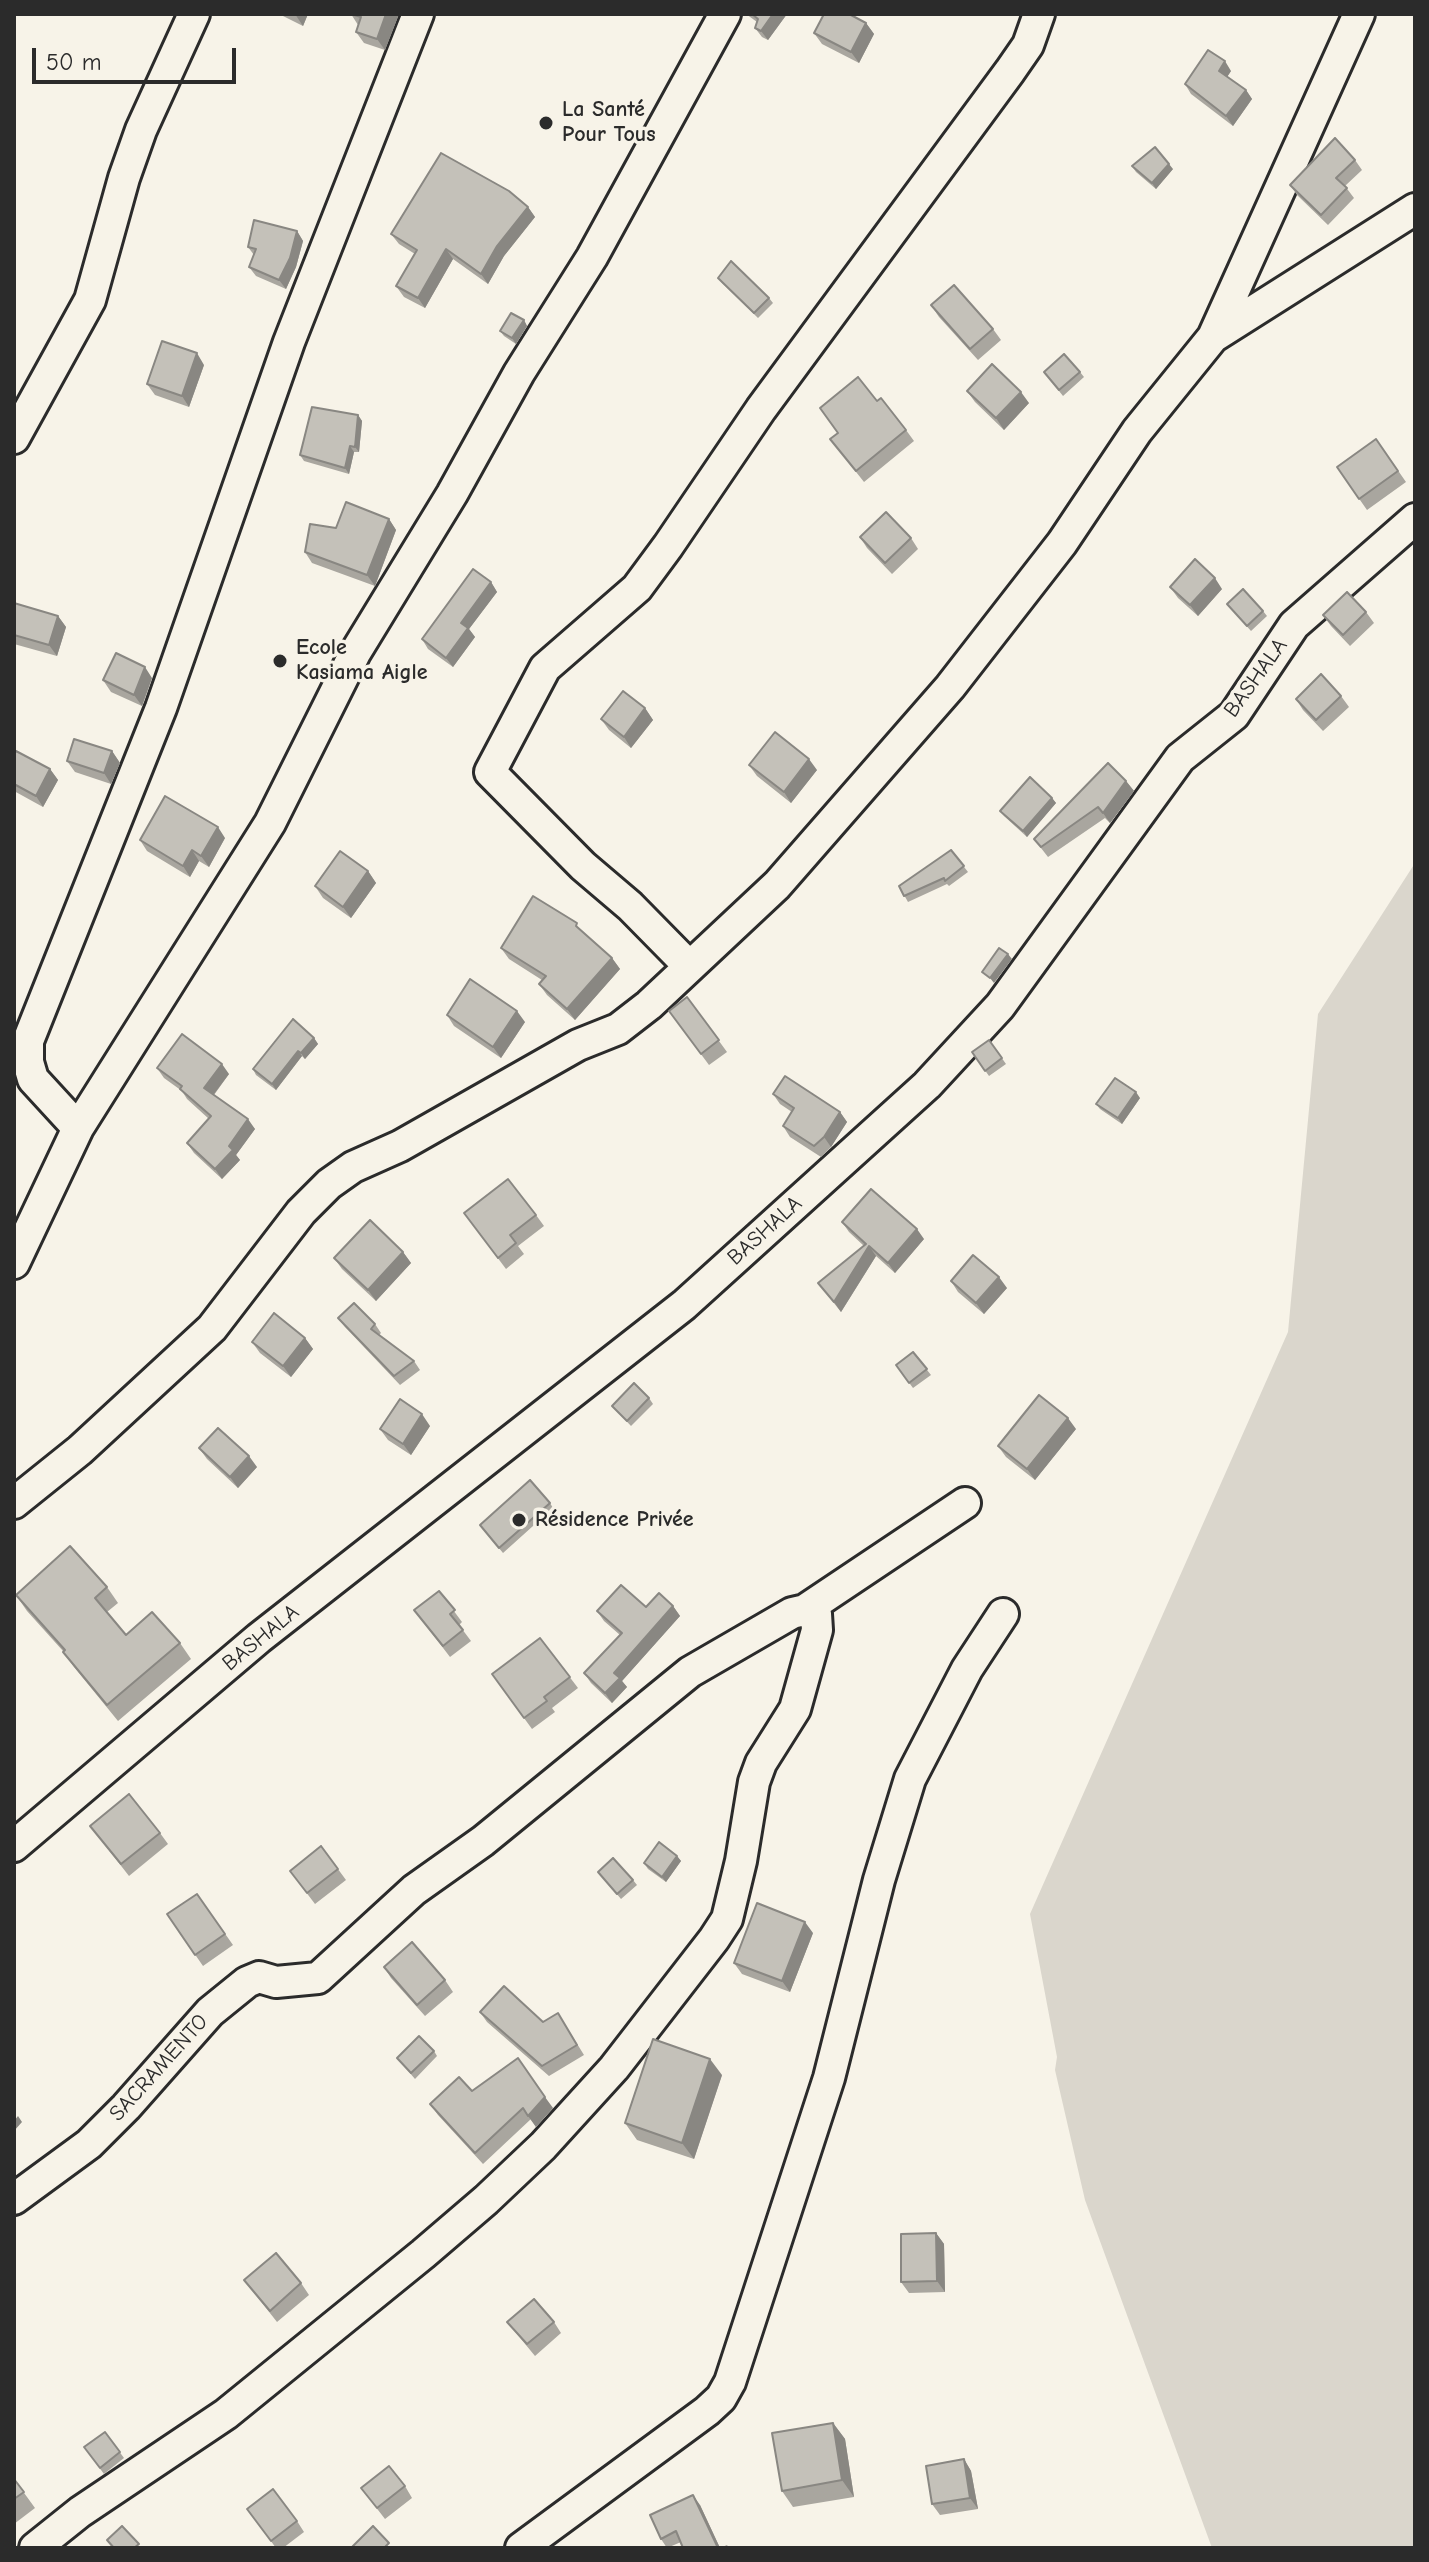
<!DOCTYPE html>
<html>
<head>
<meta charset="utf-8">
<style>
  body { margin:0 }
  #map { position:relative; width:1429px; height:2562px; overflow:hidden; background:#f7f3e8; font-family:"Comic Neue",sans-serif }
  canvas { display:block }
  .frame { position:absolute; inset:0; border:16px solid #2b2b2b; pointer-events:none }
  .scale { position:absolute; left:32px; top:48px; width:204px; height:36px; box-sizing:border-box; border:4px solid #2b2b2b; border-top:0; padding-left:10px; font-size:24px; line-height:28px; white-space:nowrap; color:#2b2b2b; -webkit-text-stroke:6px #f7f3e8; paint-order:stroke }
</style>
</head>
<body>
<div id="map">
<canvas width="1429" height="2562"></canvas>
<div class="frame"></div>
<div class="scale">50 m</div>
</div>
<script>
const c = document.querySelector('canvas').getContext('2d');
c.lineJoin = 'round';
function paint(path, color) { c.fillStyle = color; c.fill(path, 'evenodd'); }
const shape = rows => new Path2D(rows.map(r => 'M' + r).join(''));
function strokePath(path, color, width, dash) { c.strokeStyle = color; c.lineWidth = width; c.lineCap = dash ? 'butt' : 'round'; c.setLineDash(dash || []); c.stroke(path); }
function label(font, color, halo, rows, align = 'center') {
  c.font = font + ' "Comic Neue",sans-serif'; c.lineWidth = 7; c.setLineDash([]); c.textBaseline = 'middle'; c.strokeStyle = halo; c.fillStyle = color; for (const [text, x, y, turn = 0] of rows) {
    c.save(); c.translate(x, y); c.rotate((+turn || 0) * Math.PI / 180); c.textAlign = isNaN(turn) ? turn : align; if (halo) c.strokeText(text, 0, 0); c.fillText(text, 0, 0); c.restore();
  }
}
paint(shape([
  [1415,863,1415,2548,1212,2548,1085,2200,1055,2070,1057,2057,1030,1914,1288,1332,1318,1014]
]), '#dad6cc');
const minor = shape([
  [1213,337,1359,14],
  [14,438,90,300,124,178,141,130,194,14],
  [689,966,630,906,583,866,490,772,545,668,637,588,668,546,761,409,1010,71,1028,45,1039,14],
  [78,1128,33,1079,28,1062,28,1041,161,708,289,342,418,14],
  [14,1263,78,1128,270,823,355,653,452,494,519,373,592,257,725,14],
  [14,1503,80,1450,212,1328,301,1212,329,1184,353,1167,400,1146,578,1045,618,1029,649,1005,777,885,950,687,1062,543,1137,431,1213,337,1415,209],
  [805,1610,965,1503],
  [14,1846,259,1638,684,1305,927,1085,1000,1006,1180,758,1234,715,1294,625,1415,519],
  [14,2199,89,2144,126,2107,210,2012,247,1982,259,1977,276,1982,318,1978,414,1890,483,1841,690,1672,792,1613,805,1610,816,1614,817,1630,795,1709,761,1763,754,1782,741,1861,727,1919,714,1939,614,2068,543,2146,486,2200,423,2254,226,2414,80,2512,35,2548],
  [521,2548,707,2411,721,2398,730,2382,829,2078,879,1880,910,1779,967,1669,1003,1614]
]);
strokePath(minor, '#2b2b2b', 36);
strokePath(minor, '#f7f3e8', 30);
paint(shape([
  [279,14,308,14,303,26],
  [351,14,399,14,385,50,364,43,356,32,358,25],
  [746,14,787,14,768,40,762,37,755,28,757,22],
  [866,23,874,34,859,63,822,44,814,33],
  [1231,71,1227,77,1246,90,1252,99,1233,126,1191,94,1185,84],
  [1355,160,1362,170,1345,186,1354,198,1328,225,1297,195,1290,185],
  [1132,166,1173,169,1156,189,1136,172],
  [528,207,535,217,504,256,488,284,453,259,425,308,404,297,396,286,415,254,399,244,391,234],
  [297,231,303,241,296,267,286,289,256,276,249,267,254,255,248,247],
  [718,278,769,298,773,303,758,318,722,283],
  [931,305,993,329,1001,340,978,360,939,317],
  [524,320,527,326,516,344,504,336,500,331],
  [204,365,189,407,155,395,147,384],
  [1044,372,1080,372,1084,377,1063,396],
  [967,391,1029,403,1004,430,975,402],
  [877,401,906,430,914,441,864,482,830,439,838,433,820,408],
  [358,415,362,421,359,452,354,452,349,474,304,461,300,455],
  [1376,439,1406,482,1367,510,1337,467],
  [389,519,396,530,375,586,312,563,305,552,336,528],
  [860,537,911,538,918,549,892,574,867,548],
  [491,582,497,592,469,629,475,637,453,667,428,649,422,639],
  [1170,587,1222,589,1198,616,1178,598],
  [14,603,58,616,66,627,57,656,14,644],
  [1227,604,1263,611,1267,616,1251,631],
  [1366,612,1374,623,1350,646,1331,626,1323,615],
  [152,678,142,706,111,692,103,680],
  [1341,696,1349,707,1323,731,1303,710,1296,699],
  [645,708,653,720,631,748,609,730,601,719],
  [112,751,120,763,111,784,75,772,67,761],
  [14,755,50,769,58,780,43,807,14,791],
  [749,765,817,770,791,803,757,776],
  [1126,781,1134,791,1110,823,1105,818,1048,857,1034,839],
  [1052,798,1056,803,1027,837,1004,816,1000,811],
  [225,838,209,867,199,861,190,877,147,851,140,840],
  [951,850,968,872,949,886,947,884,908,902,899,886],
  [368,871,376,883,351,918,323,898,315,886],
  [584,934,612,958,620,969,575,1020,547,995,539,984,542,980,509,959,501,948],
  [687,997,727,1052,709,1065,669,1011],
  [447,1015,525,1022,501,1058,454,1026],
  [314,1038,318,1044,305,1059,302,1056,276,1090,256,1075,253,1069],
  [989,1040,1006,1064,989,1076,972,1052],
  [157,1068,229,1074,214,1095,255,1129,236,1155,240,1160,222,1179,194,1153,187,1143,209,1119,187,1099,182,1091,164,1078],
  [773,1094,840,1112,847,1122,831,1147,821,1157,790,1137,783,1126,792,1112,780,1104],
  [1140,1098,1122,1124,1100,1109,1096,1104],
  [464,1213,536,1215,544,1226,518,1246,524,1254,506,1269],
  [842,1222,924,1239,895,1273,876,1256,841,1312,818,1283,864,1246,849,1232],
  [403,1252,411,1263,376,1301,342,1269,334,1258],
  [951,1281,1007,1288,984,1314,958,1292],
  [338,1318,375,1324,381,1333,379,1335,414,1361,420,1370,400,1385,345,1327],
  [305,1338,313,1349,291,1377,260,1353,252,1342],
  [913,1352,931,1375,913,1388,896,1365],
  [649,1398,653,1404,631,1426,612,1406],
  [430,1426,411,1455,388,1440,380,1429],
  [1076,1429,1035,1480,1006,1457,998,1446],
  [199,1448,257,1467,238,1488,207,1459],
  [550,1503,553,1508,503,1553,480,1525],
  [107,1587,118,1603,107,1612,126,1635,180,1643,191,1659,118,1721,74,1667,63,1651,27,1611,16,1595],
  [439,1591,462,1622,459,1625,471,1641,450,1657,414,1610],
  [673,1606,680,1616,622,1681,627,1687,612,1703,591,1683,584,1673,620,1635,604,1621,597,1611],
  [540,1638,578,1688,552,1708,555,1712,532,1729,492,1674],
  [90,1826,160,1833,168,1844,129,1876],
  [321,1846,346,1880,315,1904,290,1871],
  [677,1856,681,1861,666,1882,648,1869,644,1863],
  [598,1872,633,1880,637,1885,621,1899],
  [197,1894,233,1945,203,1966,167,1914],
  [813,1933,790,1992,742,1974,734,1963],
  [384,1967,445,1980,453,1992,425,2016,391,1978],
  [480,2012,543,2022,558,2013,584,2055,549,2076,487,2022],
  [434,2051,437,2056,415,2079,397,2058],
  [722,2075,694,2159,637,2140,625,2123],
  [472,2091,553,2108,536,2127,531,2119,483,2164,438,2115,430,2104],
  [936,2233,944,2244,945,2292,909,2293,901,2282],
  [244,2280,301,2283,309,2295,277,2322],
  [507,2322,554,2322,561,2333,535,2356],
  [833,2423,845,2439,854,2497,793,2507,782,2491],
  [105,2432,124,2458,104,2474,84,2447],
  [964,2459,971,2471,978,2509,940,2515,932,2504],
  [14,2479,35,2508,14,2524],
  [405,2486,412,2498,385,2519,361,2488],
  [700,2505,720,2548,727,2545,729,2548,683,2548,681,2542,667,2548,661,2539],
  [247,2509,297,2521,304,2532,283,2548,276,2548]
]), '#a9a69f');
paint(shape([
  [295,14,308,14,303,26],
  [386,14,399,14,385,50,377,39],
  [773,14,787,14,768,40,761,31],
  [866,23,874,34,859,63,851,52],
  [1225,61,1231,71,1225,80,1219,71],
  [1246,90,1252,99,1233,126,1226,116],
  [1169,164,1173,169,1156,189,1152,183],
  [528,207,535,217,504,256,488,284,481,274,497,246],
  [297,231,303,241,296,267,286,289,279,280],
  [446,249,453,259,425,308,418,298],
  [524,320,527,326,516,344,512,338],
  [197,353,204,365,189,407,182,396],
  [1021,392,1029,403,1004,430,996,418],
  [358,415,362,421,359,452,355,447],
  [350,446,354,452,349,474,345,468],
  [389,519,396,530,375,586,367,575],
  [1215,578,1222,589,1198,616,1190,605],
  [491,582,497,592,469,629,475,637,453,667,446,658,461,623],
  [58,616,66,627,57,656,49,645],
  [145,667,152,678,142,706,134,695],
  [645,708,653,720,631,748,624,737],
  [112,751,120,763,111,784,104,773],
  [809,759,817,770,791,803,784,792],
  [50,769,58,780,43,807,36,796],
  [1126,781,1134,791,1110,823,1103,813],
  [1052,798,1056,803,1027,837,1023,831],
  [218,827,225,838,209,867,201,856],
  [192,850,199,861,190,877,183,866],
  [368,871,376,883,351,918,343,907],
  [1008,954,1012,959,994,983,990,978],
  [612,958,620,969,575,1020,567,1009],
  [517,1011,525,1022,501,1058,493,1047],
  [314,1038,318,1044,305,1059,301,1053],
  [298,1051,302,1056,276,1090,272,1084],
  [222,1064,229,1074,211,1098,204,1088],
  [1136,1092,1140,1098,1122,1124,1118,1118],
  [840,1112,847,1122,831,1147,824,1137],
  [248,1119,255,1129,236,1155,240,1160,222,1179,215,1169,229,1146],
  [917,1229,924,1239,895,1273,888,1263],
  [869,1246,876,1256,841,1312,834,1302],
  [403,1252,411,1263,376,1301,368,1290],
  [999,1277,1007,1288,984,1314,976,1303],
  [305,1338,313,1349,291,1377,283,1366],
  [422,1414,430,1426,411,1455,403,1444],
  [1068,1418,1076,1429,1035,1480,1027,1469],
  [249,1456,257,1467,238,1488,230,1477],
  [673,1606,680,1616,622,1681,627,1687,612,1703,605,1693,614,1673],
  [677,1856,681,1861,666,1882,662,1877],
  [805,1922,813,1933,790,1992,782,1981],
  [710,2059,722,2075,694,2159,682,2143],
  [545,2097,553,2108,536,2127,528,2116],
  [18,2116,22,2122,14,2131,14,2121],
  [936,2233,944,2244,945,2292,937,2281],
  [833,2423,845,2439,854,2497,842,2480],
  [964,2459,971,2471,978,2509,970,2498],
  [693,2495,700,2505,720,2548,718,2548]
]), '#898782');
const building = shape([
  [351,14,386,14,377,39,356,32,361,17,351,14],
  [752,14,773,14,761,31,755,28,758,19,752,14],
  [824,14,849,14,866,23,851,52,814,33,824,14],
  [1208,50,1225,61,1219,71,1246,90,1226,116,1185,84,1208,50],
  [1335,138,1355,160,1336,178,1347,188,1321,215,1290,185,1335,138],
  [1155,147,1169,164,1152,183,1132,166,1155,147],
  [441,153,509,191,528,207,497,246,481,274,446,249,418,298,396,286,417,250,391,234,441,153],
  [254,220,297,231,290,258,279,280,249,267,256,249,248,247,254,220],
  [731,261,769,298,754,313,718,278,731,261],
  [954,285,993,329,970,349,931,305,954,285],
  [511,313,524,320,512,338,500,331,511,313],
  [162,341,197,353,182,396,147,384,162,341],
  [1064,354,1080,372,1059,390,1044,372,1064,354],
  [992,364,1021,392,996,418,967,391,992,364],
  [858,377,877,401,881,398,906,430,856,471,830,439,838,433,820,408,858,377],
  [312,407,358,415,355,447,350,446,345,468,300,455,312,407],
  [1376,439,1398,471,1359,499,1337,467,1376,439],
  [346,502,389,519,367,575,305,552,310,524,336,528,346,502],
  [886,512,911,538,885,563,860,537,886,512],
  [1195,559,1215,578,1190,605,1170,587,1195,559],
  [473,569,491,582,461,623,468,628,446,658,422,639,473,569],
  [1243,589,1263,611,1247,626,1227,604,1243,589],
  [1347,592,1366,612,1343,635,1323,615,1347,592],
  [14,603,58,616,49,645,14,635,14,603],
  [116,653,145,667,134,695,103,680,116,653],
  [1321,674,1341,696,1316,720,1296,699,1321,674],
  [623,691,645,708,624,737,601,719,623,691],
  [775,732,809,759,784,792,749,765,775,732],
  [74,739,112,751,104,773,67,761,74,739],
  [16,751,50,769,36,796,14,784,14,755,16,751],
  [1108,763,1126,781,1103,813,1098,807,1041,847,1034,839,1108,763],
  [1030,777,1052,798,1023,831,1000,811,1030,777],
  [165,796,218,827,201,856,192,850,183,866,140,840,165,796],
  [951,850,964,866,945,881,944,878,904,896,899,886,951,850],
  [340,851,368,871,343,907,315,886,340,851],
  [533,896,577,923,576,926,612,958,567,1009,539,984,546,976,501,948,533,896],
  [999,948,1008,954,990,978,982,972,999,948],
  [470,979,517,1011,493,1047,447,1015,470,979],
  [687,997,719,1040,701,1054,669,1011,687,997],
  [293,1019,314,1038,301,1053,298,1051,272,1084,253,1069,293,1019],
  [182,1034,222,1064,204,1088,248,1119,229,1146,233,1150,215,1169,187,1143,211,1116,180,1089,182,1086,157,1068,182,1034],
  [989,1040,1002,1058,985,1071,972,1052,989,1040],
  [785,1076,840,1112,824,1137,814,1146,783,1126,794,1108,773,1094,785,1076],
  [1115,1078,1136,1092,1118,1118,1096,1104,1115,1078],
  [508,1179,536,1215,510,1235,516,1243,498,1258,464,1213,508,1179],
  [871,1189,917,1229,888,1263,869,1246,834,1302,818,1283,866,1244,842,1222,871,1189],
  [370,1220,403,1252,368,1290,334,1258,370,1220],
  [973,1255,999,1277,976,1303,951,1281,973,1255],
  [354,1303,375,1324,371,1329,414,1361,394,1376,338,1318,354,1303],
  [274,1313,305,1338,283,1366,252,1342,274,1313],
  [913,1352,927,1369,909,1383,896,1365,913,1352],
  [634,1383,649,1398,627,1421,612,1406,634,1383],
  [1039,1395,1068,1418,1027,1469,998,1446,1039,1395],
  [400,1399,422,1414,403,1444,380,1429,400,1399],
  [218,1428,249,1456,230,1477,199,1448,218,1428],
  [530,1480,550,1503,499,1548,480,1525,530,1480],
  [70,1546,107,1587,95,1598,126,1635,152,1612,180,1643,107,1705,63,1652,65,1650,16,1595,70,1546],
  [621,1585,646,1607,659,1593,673,1606,614,1673,620,1678,605,1693,584,1673,622,1633,597,1611,621,1585],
  [439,1591,455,1610,450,1614,463,1630,443,1646,414,1610,439,1591],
  [540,1638,570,1677,544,1697,547,1701,524,1718,492,1674,540,1638],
  [129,1794,160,1833,121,1864,90,1826,129,1794],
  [659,1842,677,1856,662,1877,644,1863,659,1842],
  [321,1846,338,1869,307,1893,290,1871,321,1846],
  [613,1858,633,1880,617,1894,598,1872,613,1858],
  [197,1894,225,1934,195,1955,167,1914,197,1894],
  [757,1903,805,1922,782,1981,734,1963,757,1903],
  [412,1942,445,1980,417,2005,384,1967,412,1942],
  [504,1986,543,2022,558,2013,577,2045,542,2066,480,2012,504,1986],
  [419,2036,434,2051,411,2073,397,2058,419,2036],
  [653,2039,710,2059,682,2143,625,2123,653,2039],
  [518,2058,545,2097,528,2116,523,2108,475,2153,430,2104,459,2077,472,2091,518,2058],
  [936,2233,937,2281,901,2282,901,2234,936,2233],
  [276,2253,301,2283,270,2311,244,2280,276,2253],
  [534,2299,554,2322,527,2344,507,2322,534,2299],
  [833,2423,842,2480,782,2491,772,2433,833,2423],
  [105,2432,120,2452,100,2468,84,2447,105,2432],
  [964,2459,970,2498,932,2504,926,2466,964,2459],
  [389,2466,405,2486,377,2508,361,2488,389,2466],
  [14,2479,24,2492,14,2499,14,2479],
  [273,2489,297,2521,271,2541,247,2509,273,2489],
  [693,2495,718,2548,683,2548,676,2531,661,2539,650,2515,693,2495],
  [122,2526,139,2544,134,2548,114,2548,107,2540,122,2526],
  [373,2526,389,2543,384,2548,351,2548,373,2526]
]);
paint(building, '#c4c1b9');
strokePath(building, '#898782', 2);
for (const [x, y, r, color] of [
  [546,123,8,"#2b2b2b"],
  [280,661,8,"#2b2b2b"],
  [519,1520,8,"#2b2b2b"]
]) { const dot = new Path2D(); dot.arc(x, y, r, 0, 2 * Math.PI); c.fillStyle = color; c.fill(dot); strokePath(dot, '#f7f3e8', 3); }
label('bold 22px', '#2b2b2b', '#f7f3e8', [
  ["La Santé",562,110],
  ["Pour Tous",562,135],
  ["Ecole",296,648],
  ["Kasiama Aigle",296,673],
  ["Résidence Privée",535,1520]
], 'left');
label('22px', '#2b2b2b', '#f7f3e8', [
  ["BASHALA",1256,678,-54],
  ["BASHALA",765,1231,-42],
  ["BASHALA",261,1638,-39],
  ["SACRAMENTO",159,2068,-48]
]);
</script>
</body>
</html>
